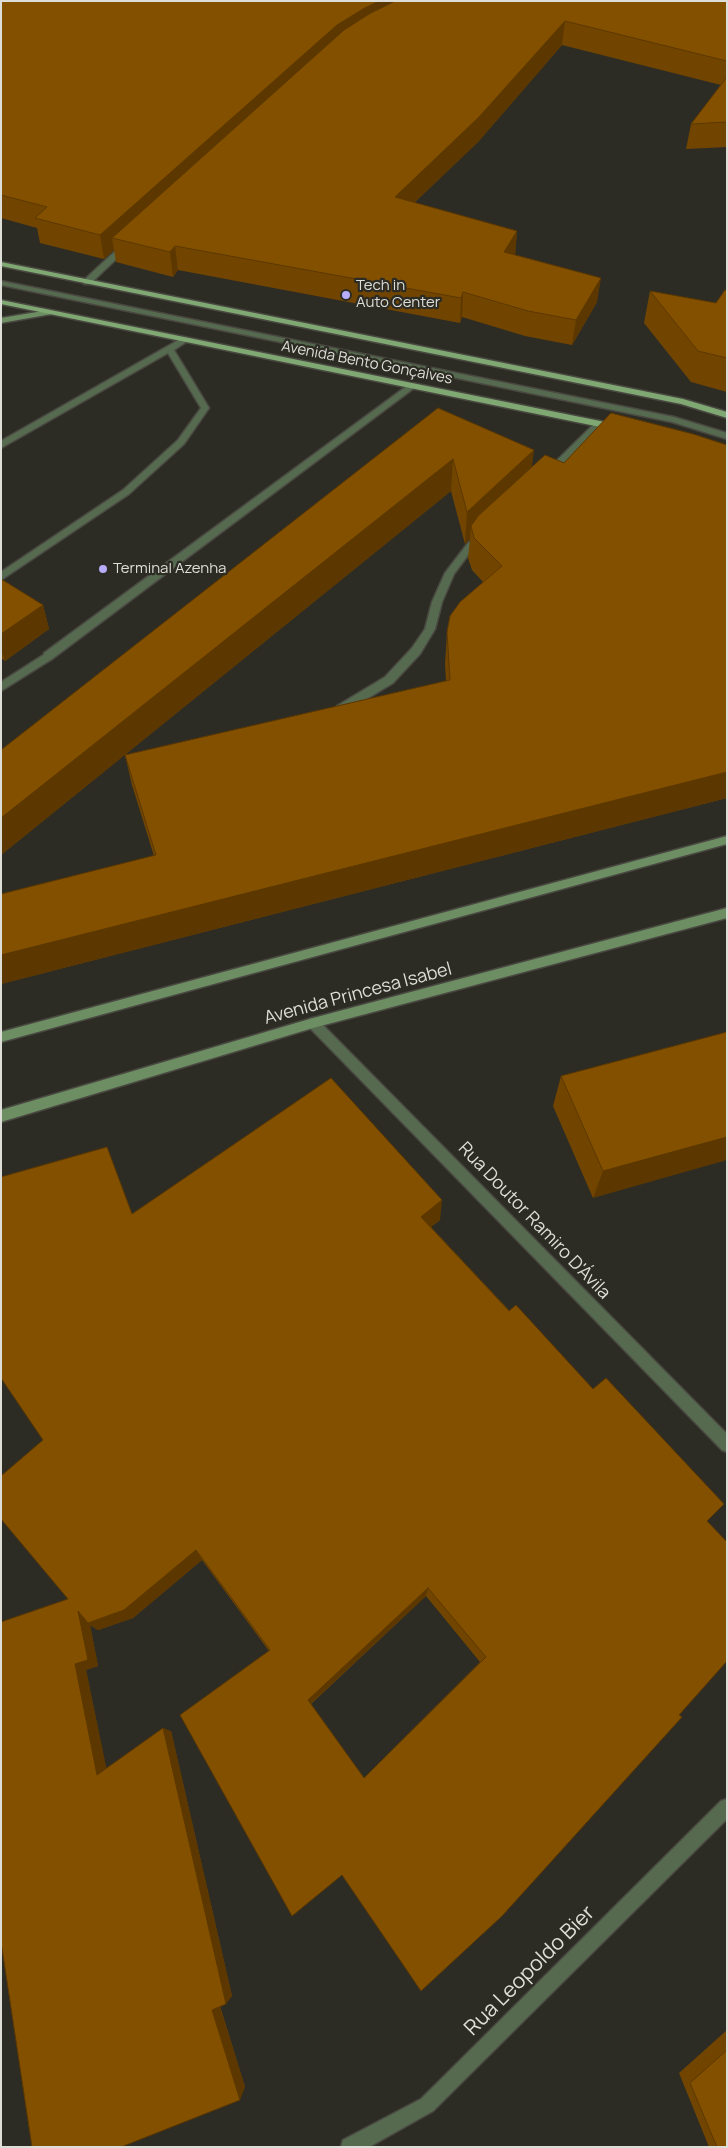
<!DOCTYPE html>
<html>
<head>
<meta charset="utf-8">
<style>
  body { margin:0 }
  #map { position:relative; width:728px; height:2148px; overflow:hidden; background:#2d2c24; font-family:Manrope,sans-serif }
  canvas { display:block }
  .frame { position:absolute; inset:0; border:2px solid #deded8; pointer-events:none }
</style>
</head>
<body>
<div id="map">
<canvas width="728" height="2148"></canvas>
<div class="frame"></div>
</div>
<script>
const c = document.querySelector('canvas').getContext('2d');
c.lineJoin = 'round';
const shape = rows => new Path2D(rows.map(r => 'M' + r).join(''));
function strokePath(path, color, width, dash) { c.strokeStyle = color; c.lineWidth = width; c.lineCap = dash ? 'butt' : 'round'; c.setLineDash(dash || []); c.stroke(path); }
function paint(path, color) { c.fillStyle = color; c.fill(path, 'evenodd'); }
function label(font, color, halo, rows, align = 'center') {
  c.font = font + ' Manrope,sans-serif'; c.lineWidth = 4.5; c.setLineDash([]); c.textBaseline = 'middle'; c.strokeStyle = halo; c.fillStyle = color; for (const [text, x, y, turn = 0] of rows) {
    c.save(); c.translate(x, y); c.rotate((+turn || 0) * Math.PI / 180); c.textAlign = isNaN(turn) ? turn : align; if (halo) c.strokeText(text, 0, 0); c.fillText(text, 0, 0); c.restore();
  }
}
const lane = shape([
  [1,281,674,417,727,433,727,439,672,422,1,285,1,281],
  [182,338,189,340,174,350,209,408,184,444,129,494,1,580,1,572,123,490,178,440,201,408,168,353,1,448,1,441,182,338],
  [48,652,53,656,52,659,1,691,1,682,48,652]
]);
const street = shape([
  [124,243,131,245,90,284,84,284,84,280,124,243],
  [411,383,415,386,414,388,52,659,44,659,44,653,411,383],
  [599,421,603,424,602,426,552,475,546,475,546,471,596,422,599,421],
  [481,533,486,536,474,547,454,574,442,602,435,629,420,654,393,683,345,712,337,712,336,709,337,706,385,677,412,648,425,629,432,602,445,573,468,543,481,533],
  [313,1018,317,1019,727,1434,727,1452,722,1450,309,1027,307,1023,309,1019,313,1018],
  [727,1799,727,1819,433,2111,369,2147,341,2147,343,2140,421,2099,721,1801,727,1799]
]);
const secondary = shape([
  [49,310,53,312,52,314,1,323,1,318,49,310],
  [727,836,727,844,1,1042,1,1032,727,836],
  [727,908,727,918,313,1028,1,1122,1,1110,313,1018,727,908]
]);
const primary = shape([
  [1,262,683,399,727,412,727,418,681,404,1,266,1,262],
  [1,300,615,424,619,427,615,430,1,304,1,300]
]);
strokePath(lane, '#494841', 3);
strokePath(street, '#494841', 3);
strokePath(secondary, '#494841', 3);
strokePath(primary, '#494841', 3);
paint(lane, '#566a50');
paint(street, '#566a50');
paint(secondary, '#6d8d63');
paint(primary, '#7fa872');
paint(shape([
  [1,1,727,1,727,147,686,149,691,124,721,85,562,45,478,142,414,203,517,231,515,255,597,302,572,345,525,336,462,317,460,323,178,270,173,277,116,262,114,250,104,259,40,243,37,228,1,218],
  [650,291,716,303,727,291,727,392,691,382,644,323],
  [438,408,534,450,531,468,564,463,727,445,727,798,1,984,154,856,132,785,125,755,446,681,445,664,447,632,483,582,472,570,468,558,470,539,465,544,451,491,1,855,1,750],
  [1,579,43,605,49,629,5,661,1,658],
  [727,1032,593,1198,553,1106,561,1076],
  [132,1214,440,1220,431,1227,707,1521,421,1991,269,1651,202,1560,133,1618,98,1630,90,1625,98,1666,86,1670,106,1768,171,1731,232,1996,220,2006,245,2087,2,1948,68,1599,43,1440],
  [426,1596,480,1662,364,1778,311,1704],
  [727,2030,727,2147,709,2147,679,2073]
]), '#714500');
paint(shape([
  [379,1,394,1,112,238,114,250,104,259,100,235,337,25,363,9],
  [565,21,562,45,478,142,394,222,395,197],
  [517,231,515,256,504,252],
  [175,246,178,270,173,277,170,252],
  [601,278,597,302,572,345,576,320],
  [463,292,462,317,460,323,461,298],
  [534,450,530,482,471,526,470,539,465,544,467,512],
  [453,459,451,491,1,855,1,818],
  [43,605,49,629,5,661,1,650,1,634],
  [727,772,727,798,1,984,1,955],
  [727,1137,727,1160,593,1198,603,1171],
  [442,1200,440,1220,419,1236,421,1217],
  [196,1550,202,1560,133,1618,98,1630,90,1625,98,1666,86,1670,108,1776,97,1775,75,1664,78,1611],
  [428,1588,426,1596,310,1704,308,1700],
  [163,1728,171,1731,232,1996,226,2004],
  [218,2001,245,2087,240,2100,212,2010]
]), '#5c3800');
const building = shape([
  [1,1,379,1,363,9,337,25,100,235,35,218,47,207,1,195,1,1],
  [395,1,727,1,727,61,565,21,479,117,395,197,517,231,504,252,601,278,576,320,528,311,463,292,461,298,175,246,170,252,112,238,344,30,369,14,395,1],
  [727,77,727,122,691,124,727,77],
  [725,290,727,291,727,358,698,351,650,291,716,303,725,290],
  [438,408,534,450,467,512,453,459,1,818,1,750,438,408],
  [611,413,693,434,727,445,727,772,1,955,1,894,156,855,125,755,450,680,447,632,450,616,460,602,502,566,474,538,471,526,478,516,545,455,564,463,611,413],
  [1,579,43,605,1,634,1,579],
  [727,1032,727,1137,603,1171,561,1076,727,1032],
  [331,1078,442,1200,421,1217,509,1311,516,1305,593,1389,606,1378,724,1504,707,1521,727,1542,727,1661,679,1715,682,1717,502,1916,421,1991,342,1875,292,1916,180,1715,270,1650,196,1550,124,1610,88,1623,78,1611,88,1660,75,1664,97,1775,163,1728,226,2004,212,2010,240,2100,121,2147,32,2147,2,1948,1,1948,1,1622,68,1599,1,1519,1,1476,43,1440,1,1378,1,1177,107,1147,132,1214,331,1078],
  [428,1588,486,1657,364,1778,308,1700,428,1588],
  [727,2050,727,2147,717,2147,690,2083,727,2050]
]);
paint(building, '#835000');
strokePath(building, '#5c3800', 1);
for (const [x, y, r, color] of [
  [346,295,5,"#b6acf8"],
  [103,569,5,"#b6acf8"]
]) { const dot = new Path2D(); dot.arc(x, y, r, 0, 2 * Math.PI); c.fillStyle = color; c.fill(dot); strokePath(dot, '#2d2c24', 2); }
label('15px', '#deded8', '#2d2c24', [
  ["Tech in",356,286],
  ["Auto Center",356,303],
  ["Terminal Azenha",113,569]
], 'left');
label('15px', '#deded8', '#2d2c24', [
  ["Avenida Bento Gonçalves",367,363,11]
]);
label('18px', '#deded8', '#2d2c24', [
  ["Avenida Princesa Isabel",358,994,-15],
  ["Rua Doutor Ramiro D'Ávila",534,1221,46]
]);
label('21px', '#deded8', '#2d2c24', [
  ["Rua Leopoldo Bier",530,1971,-45]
]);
</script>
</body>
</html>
